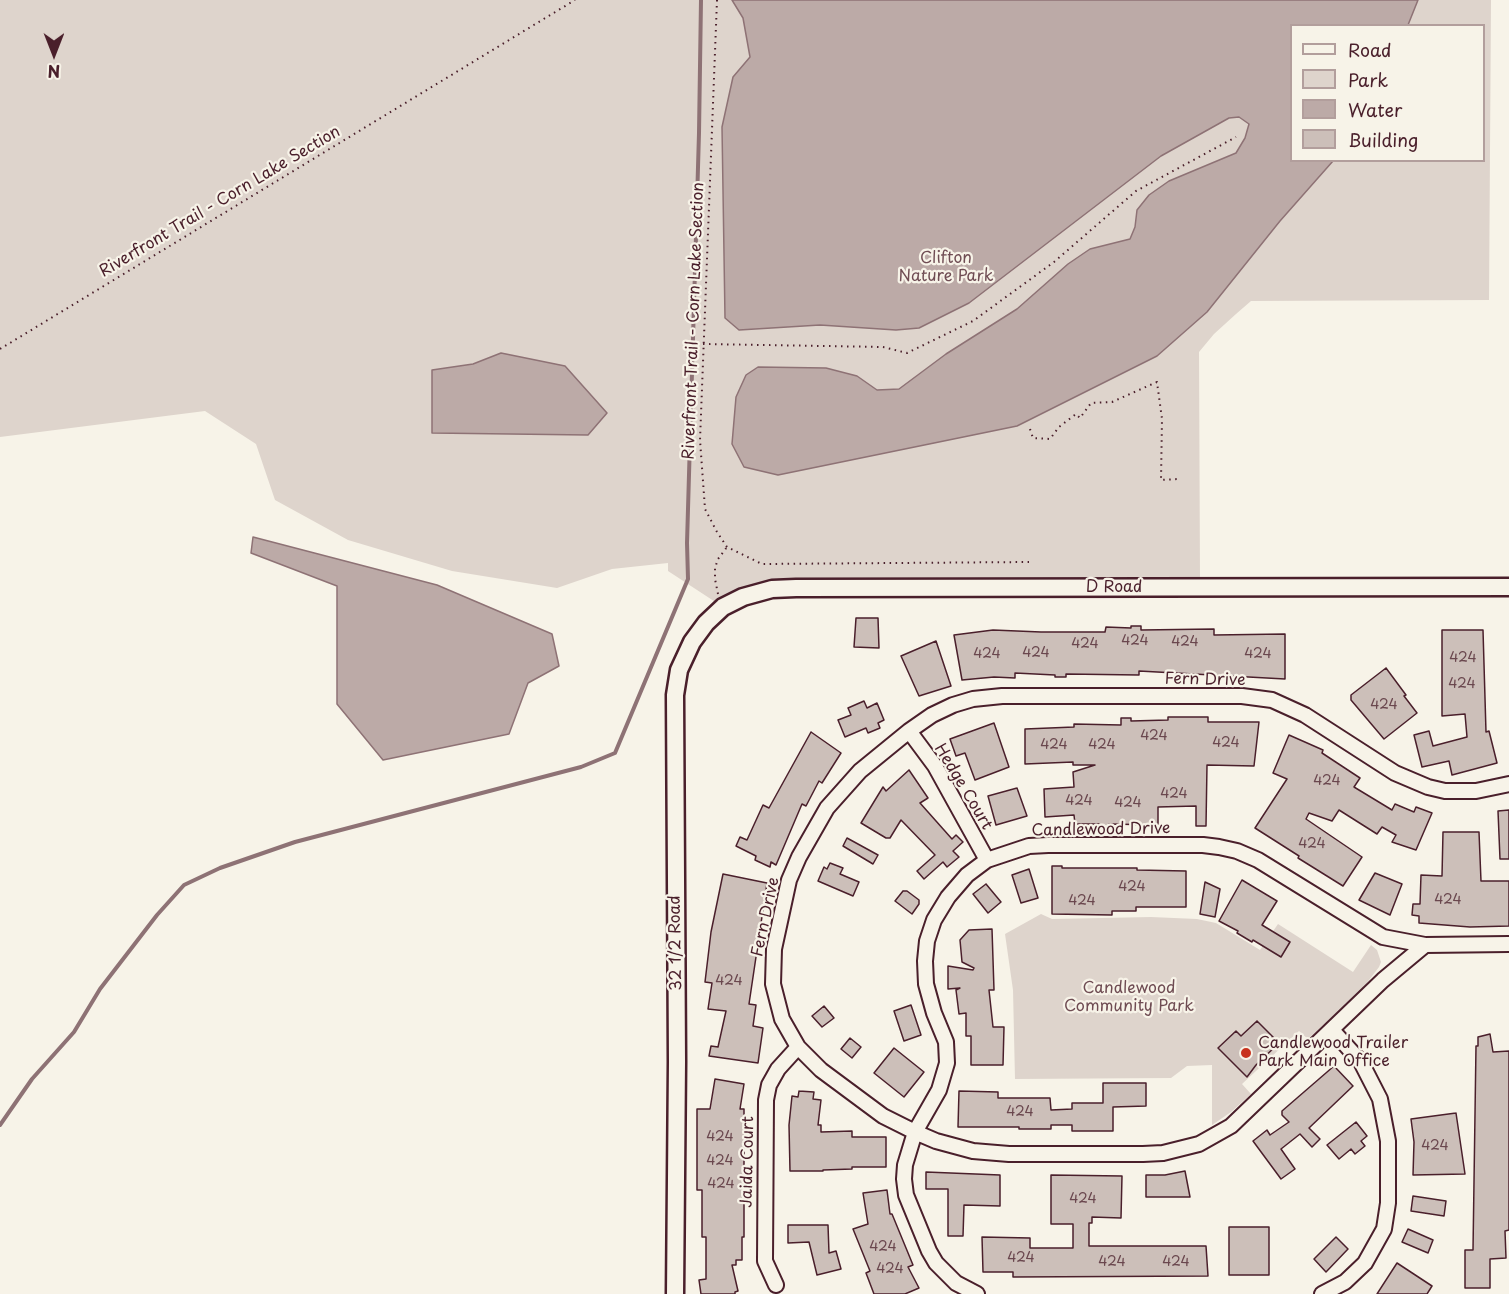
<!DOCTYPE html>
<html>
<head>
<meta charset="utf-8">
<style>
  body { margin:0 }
  #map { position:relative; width:1509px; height:1294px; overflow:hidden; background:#f7f3e8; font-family:"Playpen Sans",sans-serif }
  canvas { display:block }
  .legend { position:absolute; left:1290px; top:24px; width:195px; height:138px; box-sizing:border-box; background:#f7f3e8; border:2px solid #b29e9c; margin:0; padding:8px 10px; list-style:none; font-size:18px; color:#4a1f2b }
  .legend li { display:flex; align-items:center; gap:12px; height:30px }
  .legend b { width:30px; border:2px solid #b29e9c }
  .north { position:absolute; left:24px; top:24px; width:60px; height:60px; -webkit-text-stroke:4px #f7f3e8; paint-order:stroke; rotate:180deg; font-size:16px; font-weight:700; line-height:24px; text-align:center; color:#4a1f2b }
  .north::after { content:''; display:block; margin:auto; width:21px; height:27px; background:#4a1f2b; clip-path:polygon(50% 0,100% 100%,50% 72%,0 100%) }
</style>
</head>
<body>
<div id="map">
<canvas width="1509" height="1294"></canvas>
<ul class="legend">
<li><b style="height:8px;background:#f7f3e8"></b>Road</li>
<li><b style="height:16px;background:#ded4cc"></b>Park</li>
<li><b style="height:16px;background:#bcaaa7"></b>Water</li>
<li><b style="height:16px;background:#ccbfb9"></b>Building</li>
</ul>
<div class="north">N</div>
</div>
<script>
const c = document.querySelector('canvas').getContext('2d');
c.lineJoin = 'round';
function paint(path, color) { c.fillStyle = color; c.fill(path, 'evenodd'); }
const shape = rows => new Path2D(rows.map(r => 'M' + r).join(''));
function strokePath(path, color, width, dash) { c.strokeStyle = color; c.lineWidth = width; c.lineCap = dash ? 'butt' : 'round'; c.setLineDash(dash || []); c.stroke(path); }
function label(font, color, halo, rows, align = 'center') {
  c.font = font + ' "Playpen Sans",sans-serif'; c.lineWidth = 4.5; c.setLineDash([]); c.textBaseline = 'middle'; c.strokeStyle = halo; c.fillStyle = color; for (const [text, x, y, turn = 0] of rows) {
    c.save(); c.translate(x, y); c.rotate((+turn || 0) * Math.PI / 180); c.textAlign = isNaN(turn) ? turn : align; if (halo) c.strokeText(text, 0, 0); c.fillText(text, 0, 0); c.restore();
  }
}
paint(shape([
  [0,0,1491,0,1489,300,1251,301,1236,314,1214,334,1199,352,1200,579,1177,588,796,588,723,607,668,571,668,563,612,569,557,588,452,571,348,540,275,500,256,444,205,411,0,437],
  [1292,26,1484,26,1484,160,1292,160],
  [1041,914,1052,919,1151,917,1197,919,1216,923,1260,950,1278,924,1353,972,1371,945,1377,950,1381,962,1379,967,1363,988,1308,1039,1299,1031,1242,1084,1251,1094,1231,1112,1212,1125,1212,1065,1187,1066,1171,1078,1015,1079,1013,990,1005,934]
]), '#ded4cc');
const water = shape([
  [732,0,1418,0,1408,25,1292,26,1292,160,1333,161,1280,221,1207,312,1157,356,1017,426,778,475,744,467,732,444,736,397,746,375,758,367,826,368,857,376,877,390,899,389,946,354,1017,309,1068,264,1090,249,1130,239,1135,227,1137,210,1149,195,1169,181,1236,153,1245,138,1249,124,1239,117,1229,118,1161,156,969,303,919,328,896,330,820,325,739,330,725,318,722,127,733,77,750,57,743,18,732,0],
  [501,353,565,366,607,413,588,435,432,433,432,370,473,364,501,353],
  [253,537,437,585,552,634,559,666,528,683,509,734,383,760,337,704,337,586,251,553,253,537]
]);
paint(water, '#bcaaa7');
strokePath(water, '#8e7275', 1.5);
strokePath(shape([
  [0,1125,32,1079,74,1032,100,989,157,915,184,885,220,868,295,842,581,767,615,753,688,579,687,543,699,133,701,0]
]), '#8e7275', 4);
const building = shape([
  [856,618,878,618,879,648,854,647,856,618],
  [1131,626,1141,626,1141,630,1214,629,1214,635,1285,634,1285,679,1139,671,1139,675,1066,674,1066,677,1055,677,1055,675,1015,673,1015,678,994,677,962,680,954,635,993,630,1041,632,1105,632,1106,627,1131,628,1131,626],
  [1442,630,1483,630,1486,732,1489,731,1497,763,1452,775,1449,761,1422,767,1414,735,1429,731,1433,746,1467,737,1465,714,1442,716,1442,630],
  [936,641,951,686,919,696,901,656,936,641],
  [1386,668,1406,695,1404,696,1417,713,1384,739,1351,700,1351,695,1386,668],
  [864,701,867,708,877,703,884,720,878,723,880,728,868,733,866,728,845,737,838,720,851,715,848,708,864,701],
  [1168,717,1208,717,1208,722,1259,722,1254,766,1207,765,1206,826,1196,826,1196,806,1158,807,1158,825,1109,824,1109,828,1099,828,1099,824,1075,824,1074,815,1045,817,1044,789,1074,787,1073,772,1095,765,1073,765,1073,762,1025,764,1025,729,1074,727,1074,724,1121,725,1121,718,1131,718,1131,721,1168,720,1168,717],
  [994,723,1009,767,975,780,965,753,956,756,950,739,994,723],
  [811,732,841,753,822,783,819,781,806,806,802,804,776,865,771,862,770,867,755,860,756,856,736,846,740,837,747,840,763,805,769,808,811,732],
  [1289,735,1323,750,1322,753,1360,778,1354,787,1392,810,1395,804,1414,812,1416,807,1432,813,1416,850,1392,842,1396,835,1382,827,1377,834,1339,810,1332,821,1309,813,1306,819,1362,857,1343,886,1298,858,1299,856,1255,828,1287,779,1273,773,1289,735],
  [909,770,928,798,920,803,952,839,956,835,963,842,953,851,959,857,947,867,943,862,924,879,917,871,935,855,901,820,890,838,886,838,861,823,883,787,886,791,909,770],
  [1017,788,1027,816,996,825,988,796,1017,788],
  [1509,810,1509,859,1500,859,1498,811,1509,810],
  [1443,832,1479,832,1481,881,1509,881,1509,926,1470,927,1419,923,1419,916,1412,915,1413,904,1420,904,1421,875,1442,876,1443,832],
  [847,838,878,855,873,864,843,846,847,838],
  [830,863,843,868,840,874,859,882,853,896,818,881,824,867,827,869,830,863],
  [1052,866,1062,866,1062,868,1137,868,1137,870,1186,871,1186,907,1136,907,1136,911,1112,911,1112,915,1052,914,1052,866],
  [1029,869,1038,898,1021,903,1012,875,1029,869],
  [1375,873,1402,884,1390,915,1359,900,1375,873],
  [723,874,767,883,749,1004,756,1005,753,1026,763,1028,758,1063,709,1056,711,1046,718,1047,726,1011,708,1009,712,983,705,982,711,932,723,874],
  [1242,880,1277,901,1262,925,1290,942,1281,957,1253,940,1252,942,1237,933,1238,931,1219,921,1242,880],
  [1205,882,1220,889,1215,917,1200,914,1205,882],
  [986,884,1001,902,988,913,973,894,986,884],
  [903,891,907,891,919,900,919,904,912,914,895,901,903,891],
  [992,929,994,990,989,990,993,1027,1004,1027,1003,1065,971,1065,971,1036,966,1036,966,1013,959,1014,956,990,960,988,948,989,948,966,973,970,974,968,962,962,960,940,969,930,992,929],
  [911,1005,921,1035,904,1041,894,1011,911,1005],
  [824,1006,834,1018,822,1027,812,1016,824,1006],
  [1257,1021,1279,1043,1256,1065,1247,1077,1218,1048,1236,1031,1241,1036,1257,1021],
  [1490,1034,1493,1052,1509,1051,1509,1230,1505,1231,1506,1258,1490,1259,1490,1288,1465,1288,1465,1250,1473,1250,1476,1046,1478,1046,1478,1037,1490,1034],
  [850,1038,861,1047,852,1058,841,1049,850,1038],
  [894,1048,924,1072,904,1097,874,1073,894,1048],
  [1334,1066,1353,1086,1309,1128,1320,1139,1312,1147,1300,1134,1281,1149,1295,1169,1281,1179,1253,1141,1267,1130,1270,1135,1289,1122,1282,1115,1282,1111,1334,1066],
  [715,1079,744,1084,740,1109,744,1109,744,1237,742,1237,742,1260,736,1260,736,1265,732,1265,738,1291,735,1292,735,1294,701,1294,699,1280,706,1279,706,1237,702,1237,702,1190,697,1190,697,1109,710,1109,715,1079],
  [1103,1083,1146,1083,1146,1106,1113,1107,1113,1131,1072,1131,1072,1125,1051,1125,1051,1129,1019,1129,1019,1127,958,1127,959,1091,998,1092,998,1098,1050,1098,1051,1110,1072,1109,1072,1103,1103,1103,1103,1083],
  [799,1091,814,1092,813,1099,821,1100,818,1125,821,1125,821,1132,852,1131,852,1137,886,1137,886,1167,852,1167,852,1169,823,1170,823,1171,790,1171,789,1125,792,1096,798,1097,799,1091],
  [1456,1113,1465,1174,1413,1175,1414,1142,1411,1119,1456,1113],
  [1356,1122,1367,1136,1361,1141,1365,1146,1355,1154,1351,1149,1339,1159,1327,1145,1356,1122],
  [1185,1171,1190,1197,1146,1197,1146,1175,1165,1175,1185,1171],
  [926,1172,1000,1175,1000,1206,964,1205,963,1236,948,1236,948,1189,926,1189,926,1172],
  [1051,1175,1122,1176,1121,1218,1092,1217,1092,1223,1089,1223,1089,1246,1206,1246,1208,1276,1013,1277,1013,1272,983,1272,982,1237,1030,1238,1030,1248,1073,1248,1073,1224,1051,1224,1051,1175],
  [887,1190,890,1214,892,1214,913,1265,908,1267,919,1288,905,1294,874,1294,866,1273,870,1271,853,1229,868,1224,863,1193,887,1190],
  [1413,1196,1446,1201,1444,1216,1411,1211,1413,1196],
  [788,1225,828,1225,829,1253,836,1251,841,1269,817,1275,809,1242,788,1243,788,1225],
  [1229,1227,1269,1227,1269,1275,1229,1275,1229,1227],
  [1408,1229,1433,1240,1428,1253,1402,1242,1408,1229],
  [1336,1237,1348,1249,1326,1272,1314,1259,1336,1237],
  [1397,1263,1432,1286,1427,1294,1377,1294,1397,1263]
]);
paint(building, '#ccbfb9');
strokePath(building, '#4a1f2b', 1.5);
const minor = shape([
  [909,731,935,766,987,860],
  [1425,945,1383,980,1231,1126,1199,1144,1163,1153,1143,1154,1009,1154,973,1151,936,1141,915,1132,883,1116,821,1070,798,1047,782,1019,773,984,774,949,789,880,799,857,827,808,860,771,909,731,932,715,953,705,973,699,1002,696,1242,696,1272,700,1305,715,1395,773,1428,787,1445,791,1476,791,1509,784],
  [776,1285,765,1261,766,1100,769,1085,778,1069,798,1047],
  [977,1294,956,1283,936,1263,929,1251,906,1195,904,1179,905,1165,915,1132,939,1090,947,1063,946,1042,934,1013,926,984,925,961,927,941,934,920,948,897,967,875,987,860,1029,846,1048,845,1203,845,1219,847,1237,851,1258,860,1383,937,1425,945,1509,944],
  [1322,1294,1345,1282,1365,1263,1384,1229,1388,1203,1388,1141,1380,1099,1361,1062,1332,1030]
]);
const tertiary = shape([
  [675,1294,677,1062,675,695,679,670,692,642,706,623,723,607,743,597,772,589,796,588,1509,587]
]);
strokePath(minor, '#4a1f2b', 18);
strokePath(tertiary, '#4a1f2b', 21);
strokePath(shape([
  [717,0,700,440,705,509,717,532,727,547,762,564,1029,562],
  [703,344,883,347,907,353,973,321,1054,262,1136,191,1236,137],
  [0,349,575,0],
  [1030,429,1033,438,1050,439,1059,427,1076,414,1080,418,1091,403,1112,402,1157,382,1162,419,1161,480,1178,479],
  [718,594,715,579,715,568,718,559,727,547]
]), '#4a1f2b', 2, [1.5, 4.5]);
strokePath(minor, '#f7f3e8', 14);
strokePath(tertiary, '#f7f3e8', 16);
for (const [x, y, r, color] of [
  [1246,1053,6,"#c8321e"]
]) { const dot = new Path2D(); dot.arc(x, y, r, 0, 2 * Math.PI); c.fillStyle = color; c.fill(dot); strokePath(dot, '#f7f3e8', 2); }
label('14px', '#6a474e', null, [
  ["424",1135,641],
  ["424",1185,642],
  ["424",1085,644],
  ["424",1036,653],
  ["424",987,654],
  ["424",1258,654],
  ["424",1463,658],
  ["424",1462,684],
  ["424",1384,705],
  ["424",1154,736],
  ["424",1226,743],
  ["424",1054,745],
  ["424",1102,745],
  ["424",1327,781],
  ["424",1174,794],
  ["424",1079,801],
  ["424",1128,803],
  ["424",1312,844],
  ["424",1132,887],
  ["424",1448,900],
  ["424",1082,901],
  ["424",729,981],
  ["424",1020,1112],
  ["424",720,1137],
  ["424",1435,1146],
  ["424",720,1161],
  ["424",721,1184],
  ["424",1083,1199],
  ["424",883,1247],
  ["424",1021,1258],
  ["424",1112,1262],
  ["424",1176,1262],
  ["424",890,1269]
]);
label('16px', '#4a1f2b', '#f7f3e8', [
  ["Riverfront Trail - Corn Lake Section",220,202,-31],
  ["Riverfront Trail - Corn Lake Section",694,321,-88],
  ["D Road",1114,588],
  ["Fern Drive",1205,680,1],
  ["Hedge Court",963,787,59],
  ["Candlewood Drive",1101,830,-1],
  ["Fern Drive",766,917,-78],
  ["32 1/2 Road",676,943,-91],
  ["Jaida Court",748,1162,-89]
]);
label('16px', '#6f4c53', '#f7f3e8', [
  ["Clifton",946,259],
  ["Nature Park",946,277],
  ["Candlewood",1129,989],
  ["Community Park",1129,1007]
]);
label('16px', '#4a1f2b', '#f7f3e8', [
  ["Candlewood Trailer",1258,1044],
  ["Park Main Office",1258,1062]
], 'left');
</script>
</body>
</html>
